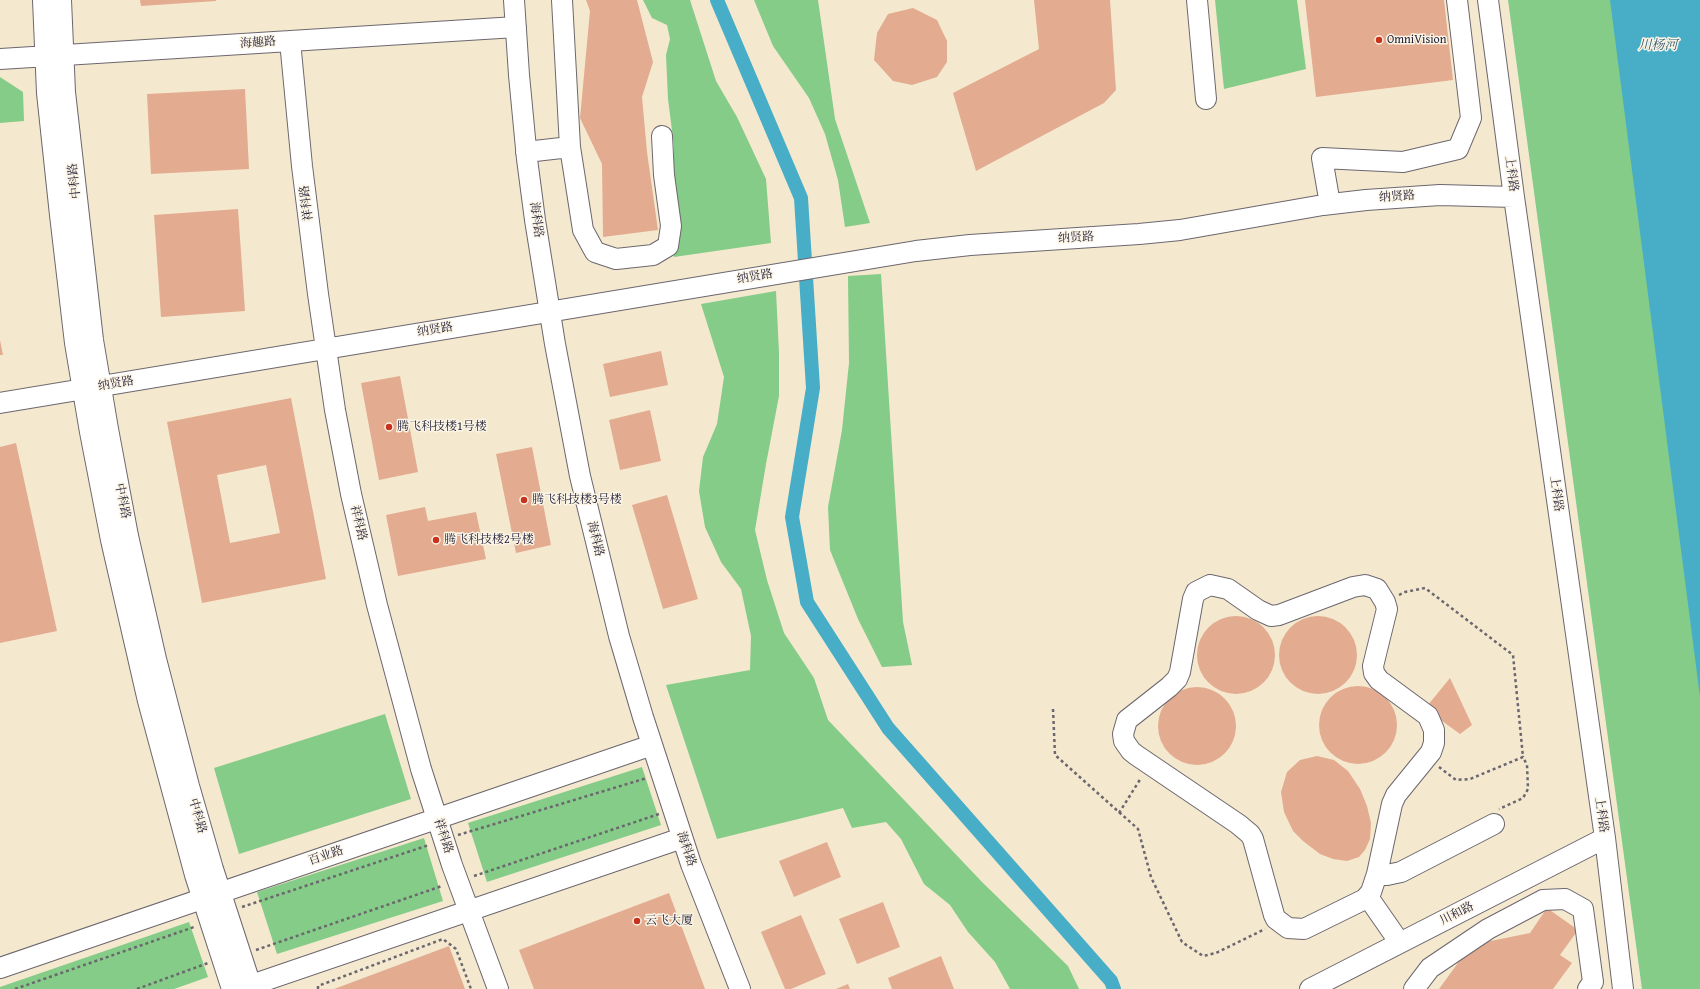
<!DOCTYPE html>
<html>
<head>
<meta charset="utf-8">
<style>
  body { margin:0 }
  canvas { display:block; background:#f4e8ce }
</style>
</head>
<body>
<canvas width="1700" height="989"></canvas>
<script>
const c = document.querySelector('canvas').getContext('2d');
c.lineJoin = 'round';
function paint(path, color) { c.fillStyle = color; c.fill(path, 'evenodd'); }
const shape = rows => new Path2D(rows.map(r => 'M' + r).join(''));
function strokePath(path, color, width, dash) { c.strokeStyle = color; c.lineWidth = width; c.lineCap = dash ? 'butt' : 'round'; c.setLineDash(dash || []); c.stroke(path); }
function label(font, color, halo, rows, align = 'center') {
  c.font = font + ' "Gentium Book Plus","Noto Serif SC",serif'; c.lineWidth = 3; c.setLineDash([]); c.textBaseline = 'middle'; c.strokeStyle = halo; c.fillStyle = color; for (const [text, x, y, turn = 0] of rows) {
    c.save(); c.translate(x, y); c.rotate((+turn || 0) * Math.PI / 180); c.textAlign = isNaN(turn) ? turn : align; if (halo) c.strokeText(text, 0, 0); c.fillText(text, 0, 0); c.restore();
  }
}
paint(shape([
  [643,0,690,0,716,81,737,117,766,179,771,243,674,257,674,146,668,99,666,55,670,39,667,25,652,18],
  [754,0,818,0,835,119,870,223,845,227,838,180,825,134,809,98,773,46],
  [1215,0,1297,0,1306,69,1224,89],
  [1508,0,1613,0,1700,691,1700,989,1642,989],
  [0,77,23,92,24,121,0,123],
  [881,274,903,622,912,665,882,667,858,619,830,550,828,507,842,430,849,363,848,276],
  [776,291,779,353,779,396,766,464,755,530,767,580,784,633,814,678,828,720,983,883,1068,966,1079,989,1010,989,995,962,968,932,950,905,924,884,901,839,886,822,852,828,843,808,717,839,666,685,750,670,751,636,741,589,721,562,705,527,699,491,703,457,717,424,724,377,701,304],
  [385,714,411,799,239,854,214,768],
  [642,767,661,825,487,882,468,823],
  [424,838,443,901,277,954,257,892],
  [189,922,208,977,174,989,0,989,0,987]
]), '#84cc87');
paint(shape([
  [1610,0,1700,0,1700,697]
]), '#48aec8');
strokePath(shape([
  [717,0,801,198,813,388,792,517,807,602,888,728,1111,981,1114,989]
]), '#48aec8', 14);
paint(shape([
  [140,0,216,0,216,1,141,6],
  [586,0,637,0,653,62,642,97,647,152,658,230,603,237,602,164,580,118,590,11],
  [1034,0,1110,0,1116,90,1104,103,976,171,953,93,1039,49],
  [1305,0,1444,0,1453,80,1316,97],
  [913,8,937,20,947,41,947,62,937,77,912,85,893,81,874,60,877,33,888,14],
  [245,89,249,169,151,174,147,94],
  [238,209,245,311,161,317,154,215],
  [0,340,3,355,0,355],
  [661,351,668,385,610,397,603,364],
  [400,376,418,472,379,480,361,383],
  [291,398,326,579,202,603,167,422],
  [266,465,280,533,230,543,217,475],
  [650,410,661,461,620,470,609,420],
  [16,443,57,631,0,643,0,447],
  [532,447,551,545,516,553,496,454],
  [667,495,698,599,663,609,632,505],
  [425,507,428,521,476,512,486,559,398,576,386,515],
  '1197 655a39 39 0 1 1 78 0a39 39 0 1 1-78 0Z',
  '1279 655a39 39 0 1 1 78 0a39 39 0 1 1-78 0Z',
  [1450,678,1472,725,1460,734,1427,710,1428,705],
  '1319 725a39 39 0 1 1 78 0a39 39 0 1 1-78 0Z',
  '1158 726a39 39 0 1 1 78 0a39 39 0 1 1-78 0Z',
  [1317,756,1334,760,1348,771,1360,789,1367,806,1371,823,1370,839,1365,850,1359,857,1347,861,1333,859,1320,854,1303,841,1293,831,1284,812,1281,792,1287,772,1300,760],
  [827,842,841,877,794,897,779,861],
  [669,893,705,989,534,989,519,950],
  [883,902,900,947,857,964,839,919],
  [1547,908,1578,930,1560,955,1572,963,1553,989,1439,989,1471,945,1530,933],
  [801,915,826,974,791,989,785,989,761,932],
  [449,946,465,989,334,989],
  [941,956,954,989,892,989,888,978],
  [848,984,850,989,836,989]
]), '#e3ac90');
const minor = shape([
  [43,0,47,93,60,215,75,343,90,432,111,540,148,701,195,875,232,989],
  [61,0,65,92,93,340,108,429,128,536,156,659,189,786,213,869,252,989],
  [514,0,519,75,527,159,535,220,555,344,580,476,619,636,643,717,691,864,740,989],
  [562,0,570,147],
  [1197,0,1206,99],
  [1488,0,1514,197,1605,838,1623,989],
  [290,41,302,166,318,294,335,410,351,494,377,605,421,769,452,865,498,989],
  [0,59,516,27],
  [526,152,570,147,583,230,595,252,616,259,653,255,668,246,671,226,664,175,662,136],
  [1330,204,1322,158,1403,162,1458,149,1471,118,1457,0],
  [0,403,916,251,970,245,1139,234,1180,230,1323,205,1366,200,1440,195,1514,197],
  [1210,585,1228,589,1258,610,1271,616,1279,615,1353,587,1365,585,1377,589,1385,602,1387,609,1373,666,1374,673,1379,680,1428,716,1434,730,1434,743,1431,752,1396,795,1392,804,1377,874,1371,892,1365,899,1304,929,1288,928,1276,919,1274,915,1253,839,1250,834,1238,824,1136,755,1131,751,1124,741,1123,734,1127,720,1169,687,1177,679,1180,672,1193,599,1196,592,1210,585],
  [1377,874,1387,875,1401,872,1494,824],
  [1368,897,1400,943],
  [0,968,652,745],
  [240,989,682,838],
  [1310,989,1605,838],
  [1414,989,1430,968,1488,929,1543,900,1565,899,1583,909,1593,982,1588,989]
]);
strokePath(minor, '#6c676e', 22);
strokePath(shape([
  [1399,595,1405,592,1425,588,1513,655,1523,757],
  [1053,709,1055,755,1138,829,1151,877,1182,942,1203,956,1216,953,1265,929],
  [1439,767,1456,780,1470,779,1523,757,1527,765,1528,789,1523,798,1499,809],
  [1119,813,1141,778],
  [458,835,647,778],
  [474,876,659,814],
  [242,907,429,845],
  [256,950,442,886],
  [15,989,194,927],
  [137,989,208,963],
  [318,989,318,986,443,939,456,949,471,989]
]), '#6c676e', 2.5, [3, 3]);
strokePath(minor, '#fff', 20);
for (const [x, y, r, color] of [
  [1379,40,4,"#c8321e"],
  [389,427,4,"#c8321e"],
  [524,500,4,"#c8321e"],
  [436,540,4,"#c8321e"],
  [637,921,4,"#c8321e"]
]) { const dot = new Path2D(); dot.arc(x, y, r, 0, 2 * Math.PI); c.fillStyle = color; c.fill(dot); strokePath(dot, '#fcf5e5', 1.5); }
label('12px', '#22223b', '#fcf5e5', [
  ["OmniVision",1387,40],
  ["腾飞科技楼1号楼",397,427],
  ["腾飞科技楼3号楼",532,500],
  ["腾飞科技楼2号楼",444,540],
  ["云飞大厦",645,921]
], 'left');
label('12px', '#22223b', '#fcf5e5', [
  ["海趣路",258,43,-4],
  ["上科路",1511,174,83],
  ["中科路",75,181,-96],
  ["纳贤路",1397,197,-4],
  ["祥科路",307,203,-97],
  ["海科路",536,220,82],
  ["纳贤路",1076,238,-3],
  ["纳贤路",755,277,-10],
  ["纳贤路",435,330,-9],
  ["纳贤路",116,384,-10],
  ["上科路",1556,494,82],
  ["中科路",122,501,79],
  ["祥科路",358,523,77],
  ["海科路",595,539,76],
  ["上科路",1601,815,82],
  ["中科路",197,816,74],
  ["祥科路",443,836,72],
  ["海科路",686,849,71],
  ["百业路",326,856,-19],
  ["川和路",1457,914,-27]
]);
label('italic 13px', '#315a73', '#fcf5e5', [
  ["川杨河",1658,46]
]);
</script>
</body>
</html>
